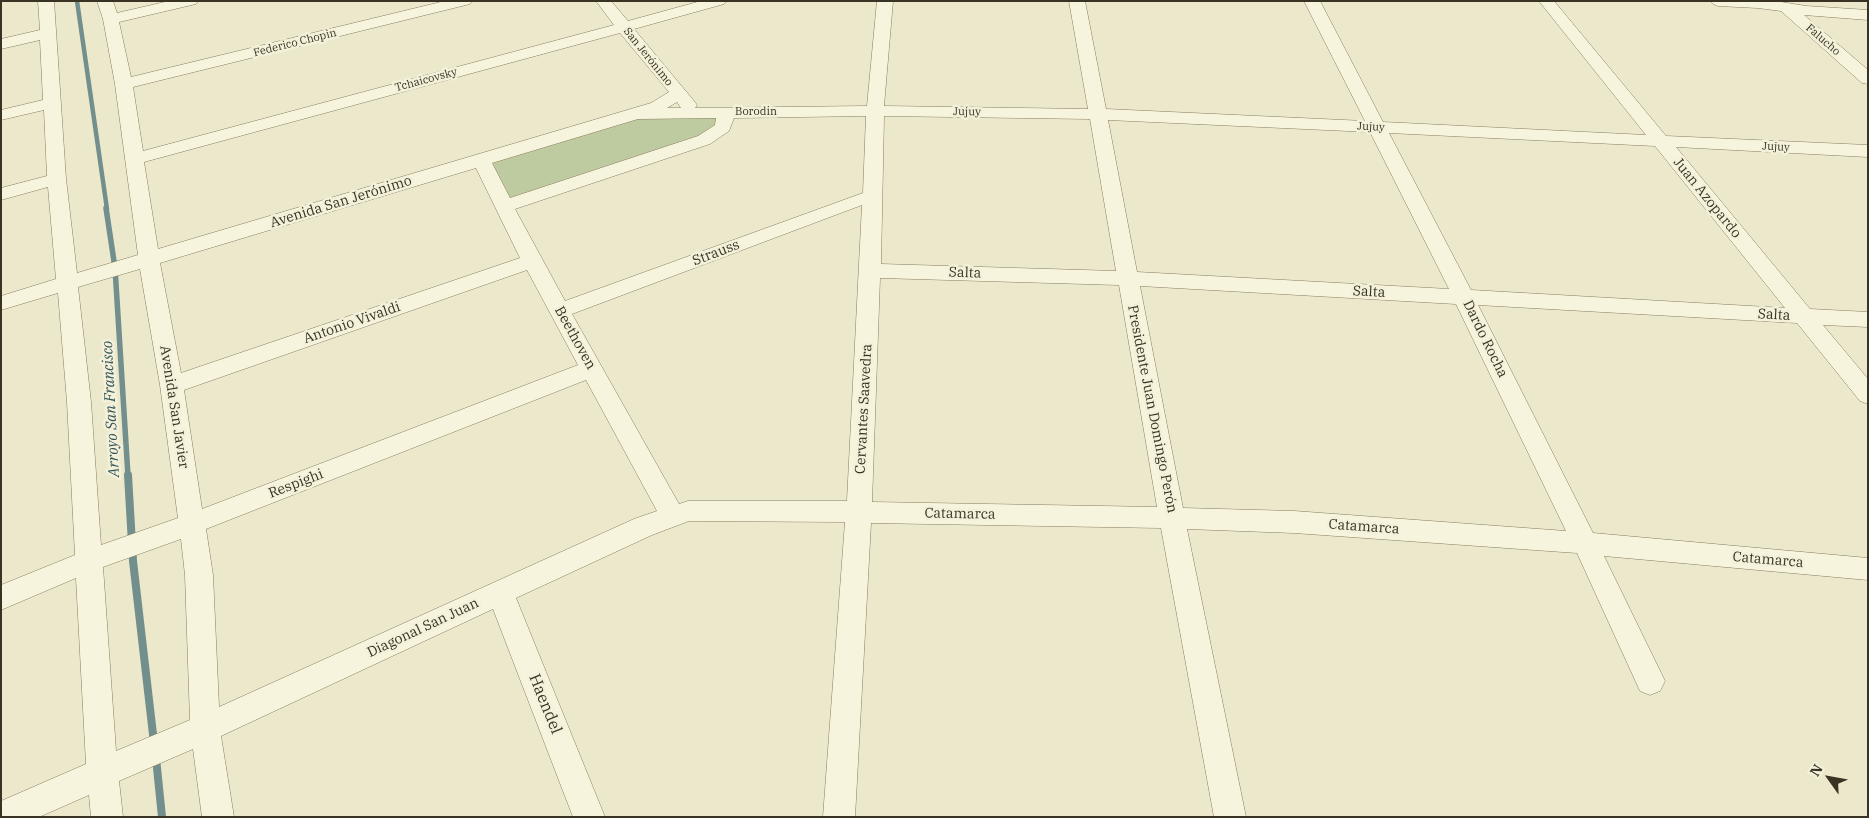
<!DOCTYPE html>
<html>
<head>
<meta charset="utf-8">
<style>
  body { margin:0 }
  #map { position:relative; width:1869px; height:818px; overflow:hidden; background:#ece8cb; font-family:"IBM Plex Serif",serif }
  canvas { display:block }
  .frame { position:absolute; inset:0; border:2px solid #3a3222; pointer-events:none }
  .north { position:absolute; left:1804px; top:753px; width:50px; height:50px; -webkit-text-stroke:4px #f4f1da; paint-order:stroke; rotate:302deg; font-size:14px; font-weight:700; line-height:20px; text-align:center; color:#3a3222 }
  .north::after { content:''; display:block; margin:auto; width:18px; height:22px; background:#3a3222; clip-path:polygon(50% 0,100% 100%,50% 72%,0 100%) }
</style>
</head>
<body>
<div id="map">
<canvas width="1869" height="818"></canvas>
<div class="frame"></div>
<div class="north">N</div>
</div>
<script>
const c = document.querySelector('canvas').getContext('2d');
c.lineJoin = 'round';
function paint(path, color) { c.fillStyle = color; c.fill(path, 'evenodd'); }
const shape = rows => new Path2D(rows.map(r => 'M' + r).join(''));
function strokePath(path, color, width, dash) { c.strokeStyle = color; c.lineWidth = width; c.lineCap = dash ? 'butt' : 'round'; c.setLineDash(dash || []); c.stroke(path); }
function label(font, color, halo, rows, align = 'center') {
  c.font = font + ' "IBM Plex Serif",serif'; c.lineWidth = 5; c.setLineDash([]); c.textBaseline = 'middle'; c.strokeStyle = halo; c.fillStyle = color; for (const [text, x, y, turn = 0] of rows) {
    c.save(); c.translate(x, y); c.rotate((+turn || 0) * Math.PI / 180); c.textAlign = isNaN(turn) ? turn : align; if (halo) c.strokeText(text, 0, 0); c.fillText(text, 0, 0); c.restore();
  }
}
paint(shape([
  [715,115,719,123,701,136,510,198,492,164,497,160,629,120,647,117]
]), '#beca9f');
strokePath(shape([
  [77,1,107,209]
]), '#728f8d', 4.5);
strokePath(shape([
  [106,208,115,268,128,476]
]), '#728f8d', 5.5);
strokePath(shape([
  [128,475,133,561,154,743],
  [156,758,162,817]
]), '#728f8d', 8);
const minor = shape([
  [38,1,54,1,66,179,77,273,138,255,115,84,103,19,97,1,113,1,117,13,169,1,198,1,196,4,119,22,131,77,445,1,472,1,470,4,133,87,143,151,614,25,596,1,611,1,628,21,701,1,726,1,724,4,634,29,694,101,697,105,695,108,867,106,877,1,893,1,884,106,1088,109,1069,1,1085,1,1106,109,1365,121,1304,1,1320,1,1383,122,1646,135,1539,1,1554,1,1666,136,1868,145,1868,157,1676,147,1810,309,1868,312,1868,327,1823,325,1868,379,1868,404,1860,401,1797,323,1478,305,1593,533,1868,558,1868,580,1604,556,1665,681,1660,691,1650,695,1640,691,1577,553,1294,533,1187,529,1246,817,1214,817,1161,528,871,523,855,817,823,817,845,522,689,521,652,535,516,598,605,817,573,817,493,609,221,736,234,817,202,817,193,749,119,781,123,817,91,817,89,795,39,817,1,817,1,801,86,764,76,578,1,610,1,585,75,555,67,402,58,293,1,310,1,296,56,279,48,187,1,200,1,188,47,176,44,110,1,120,1,110,43,100,40,40,1,49,1,39,40,30,38,1],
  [620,33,669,92,651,103,158,249,144,162,620,33],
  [677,102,681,108,667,108,677,102],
  [866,116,863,193,565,301,515,209,710,144,729,131,734,118,866,116],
  [884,116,1090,119,1116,271,881,264,884,116],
  [716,118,715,125,698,136,510,198,492,163,638,119,716,118],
  [1108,120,1370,132,1449,289,1137,272,1108,120],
  [1389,133,1655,146,1785,308,1471,290,1389,133],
  [476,168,520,258,181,373,160,263,476,168],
  [862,205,847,501,688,501,679,504,572,314,862,205],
  [140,269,160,385,178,518,101,545,91,402,78,287,140,269],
  [527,270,578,365,202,509,184,390,527,270],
  [880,278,1119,285,1157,507,872,502,880,278],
  [1140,286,1456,304,1566,531,1294,511,1183,508,1140,286],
  [586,380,657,511,634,519,219,707,213,575,206,529,586,380],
  [181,539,185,575,190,720,116,751,103,567,181,539],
  [1711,1,1775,1,1806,6,1868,10,1868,20,1804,15,1868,70,1868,84,1862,83,1781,11,1758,8,1718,6,1713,4,1711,1]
]);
strokePath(minor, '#887c60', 1);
paint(minor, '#f7f4de');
label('11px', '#3a3222', '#f4f1da', [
  ["Falucho",1823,40,41],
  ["Federico Chopin",295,43,-14],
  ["San Jerónimo",648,57,51],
  ["Tchaicovsky",426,80,-15],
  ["Borodin",756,112],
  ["Jujuy",967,112,1],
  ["Jujuy",1371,127,3],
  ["Jujuy",1776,147,3]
]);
label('14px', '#3a3222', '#f4f1da', [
  ["Juan Azopardo",1707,198,51],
  ["Avenida San Jerónimo",341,202,-17],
  ["Strauss",716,253,-21],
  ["Salta",965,273,2],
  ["Salta",1369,292,3],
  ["Salta",1774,315,3],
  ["Antonio Vivaldi",352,323,-19],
  ["Beethoven",575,338,61],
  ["Dardo Rocha",1485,339,64],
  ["Avenida San Javier",174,407,81],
  ["Cervantes Saavedra",864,409,-87],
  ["Presidente Juan Domingo Perón",1152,409,79],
  ["Respighi",296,484,-21],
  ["Catamarca",960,514,1],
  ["Catamarca",1364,527,4],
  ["Catamarca",1768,560,5],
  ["Diagonal San Juan",423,628,-25]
]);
label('italic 15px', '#335558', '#f4f1da', [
  ["Arroyo San Francisco",111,409,-93]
]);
label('16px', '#3a3222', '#f4f1da', [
  ["Haendel",545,704,68]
]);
</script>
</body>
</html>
